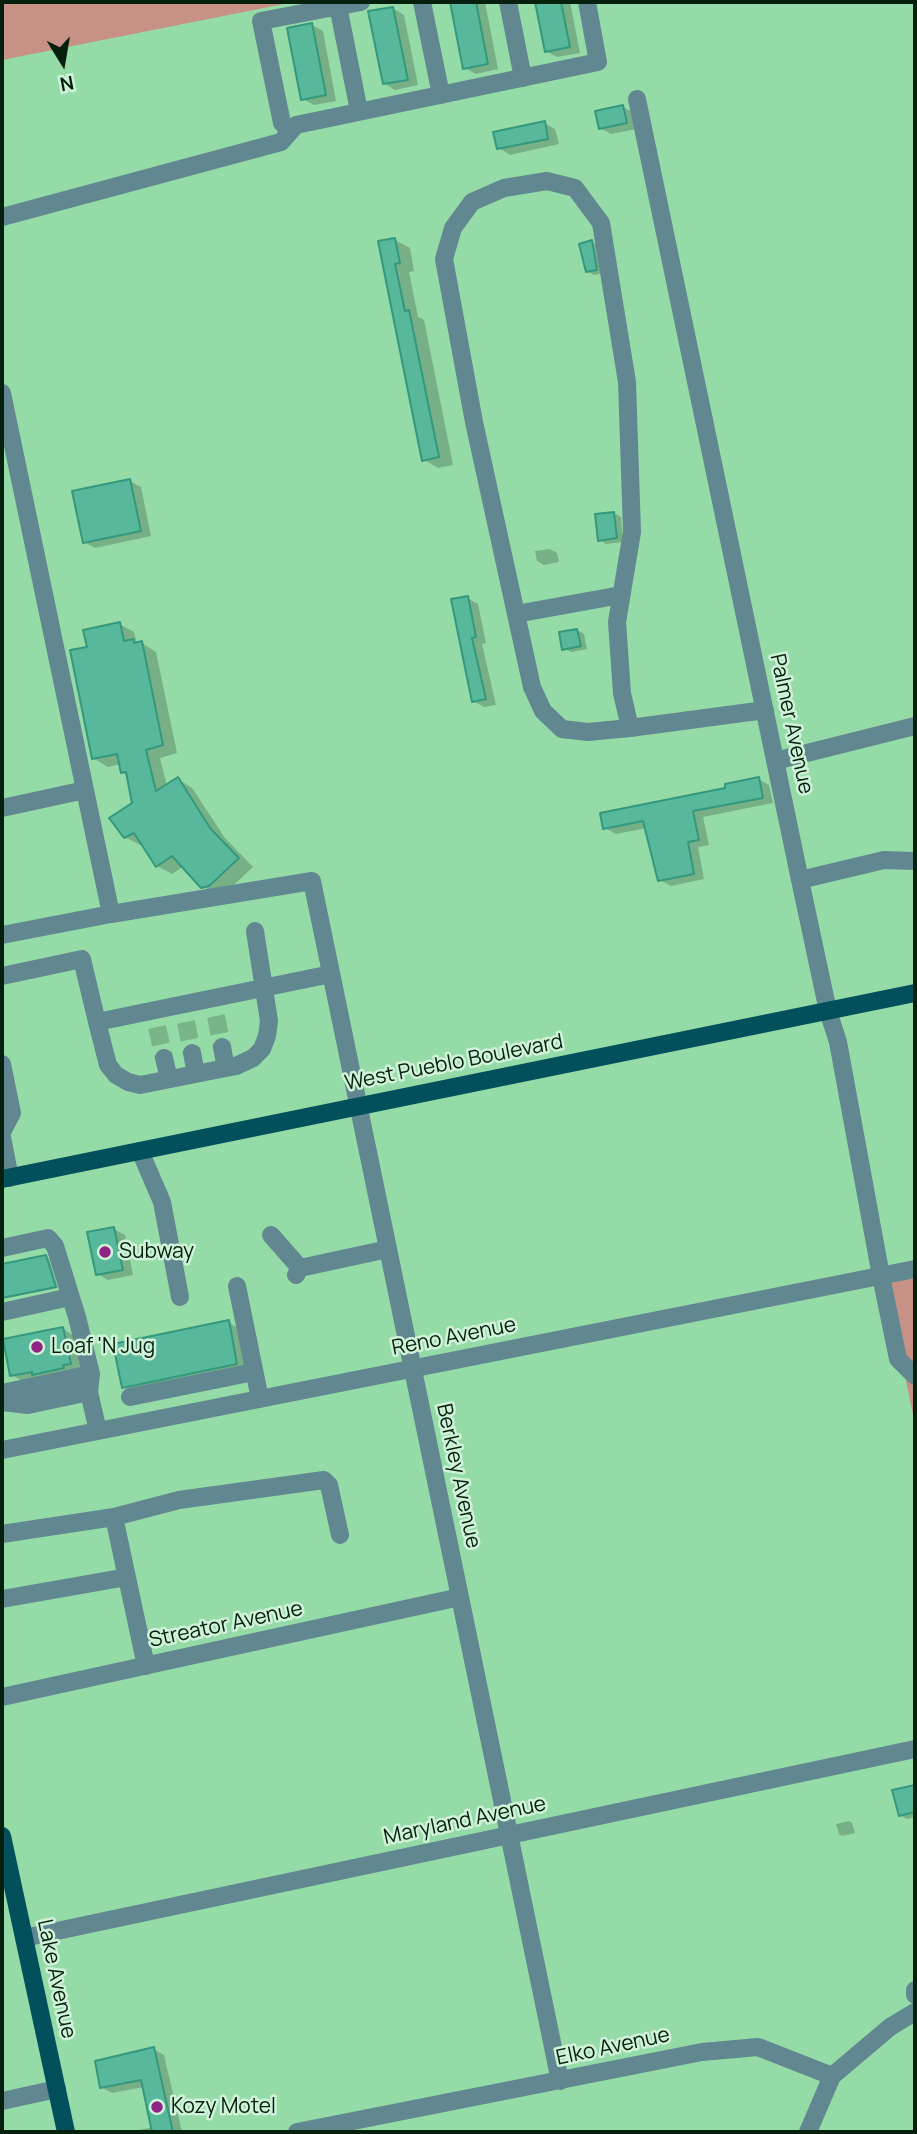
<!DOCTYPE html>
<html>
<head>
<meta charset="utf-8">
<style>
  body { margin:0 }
  #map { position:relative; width:917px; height:2134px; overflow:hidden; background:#95dba8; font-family:Manrope,sans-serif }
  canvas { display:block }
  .frame { position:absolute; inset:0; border:4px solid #05210e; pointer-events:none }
  .north { position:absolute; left:28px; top:28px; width:70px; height:70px; -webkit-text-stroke:5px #d0f2d8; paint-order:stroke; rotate:169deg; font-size:19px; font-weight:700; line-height:28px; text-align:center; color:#05210e }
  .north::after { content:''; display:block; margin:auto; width:24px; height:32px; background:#05210e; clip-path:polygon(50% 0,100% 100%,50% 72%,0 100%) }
</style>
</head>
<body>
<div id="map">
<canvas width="917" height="2134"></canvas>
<div class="frame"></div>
<div class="north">N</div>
</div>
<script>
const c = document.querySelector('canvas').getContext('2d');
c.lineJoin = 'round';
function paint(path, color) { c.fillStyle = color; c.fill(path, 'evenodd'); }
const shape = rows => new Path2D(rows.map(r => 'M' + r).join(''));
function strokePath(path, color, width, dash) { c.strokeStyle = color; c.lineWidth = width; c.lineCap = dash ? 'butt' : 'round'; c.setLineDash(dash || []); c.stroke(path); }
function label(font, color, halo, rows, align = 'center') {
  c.font = font + ' Manrope,sans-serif'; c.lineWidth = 5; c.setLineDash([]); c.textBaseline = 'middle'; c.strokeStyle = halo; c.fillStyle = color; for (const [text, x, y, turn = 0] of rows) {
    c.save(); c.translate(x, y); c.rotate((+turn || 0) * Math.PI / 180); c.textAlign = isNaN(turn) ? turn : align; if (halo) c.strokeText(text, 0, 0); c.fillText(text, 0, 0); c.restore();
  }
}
paint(shape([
  [2,2,294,2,2,60],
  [915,1278,915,1425,886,1283]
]), '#c79186');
paint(shape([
  [452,2,485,2,498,69,476,74,465,68],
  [537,2,570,2,580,53,557,57,546,51],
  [393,8,404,15,418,85,395,90,384,83],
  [312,25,323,31,336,101,314,105,303,99],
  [623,107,634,113,637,129,611,134,600,128],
  [544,123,555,129,559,144,510,155,499,148],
  [395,240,410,248,414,271,409,272,418,317,424,320,453,465,438,468,423,459,380,242],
  [592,242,599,246,603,273,594,275,587,271],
  [130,481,141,487,151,536,95,548,84,542],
  [614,513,621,517,623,542,606,544,599,539],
  [550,549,557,553,559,562,544,565,537,561,535,551],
  [467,598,478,604,486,643,482,644,496,705,484,707,473,701],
  [119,624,134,632,137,643,142,643,156,652,177,753,160,758,167,786,178,779,192,788,225,838,253,867,224,894,217,895,202,886,184,866,172,874,157,866,143,844,140,845,125,837,134,804,129,776,122,772,121,764,108,767,93,758,89,648],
  [577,630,584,634,587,649,571,652,564,648],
  [758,779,769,785,773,803,703,817,709,845,698,847,704,879,671,886,660,880,647,828,616,834,605,828],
  [114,1229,125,1235,133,1275,108,1280,97,1274],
  [46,1257,49,1259,58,1288,2,1299,2,1266],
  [228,1322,243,1331,251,1372,138,1395,123,1387],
  [63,1329,73,1335,80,1369,22,1381,12,1375],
  [914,1787,915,1817,907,1819,900,1815],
  [849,1821,852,1823,855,1833,842,1836,839,1834,836,1824],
  [153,2049,164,2055,182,2132,139,2132,139,2130,153,2127,144,2087,112,2093,101,2087]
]), '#0003');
const building = shape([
  [450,2,476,2,488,64,463,69,450,2],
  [535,2,561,2,570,47,545,52,535,2],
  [393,7,408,80,383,84,368,11,393,7],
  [312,23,326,95,301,100,287,28,312,23],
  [623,105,627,123,599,129,595,111,623,105],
  [545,121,548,139,497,149,493,132,545,121],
  [395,238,400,263,395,264,405,311,409,310,439,457,422,461,378,241,395,238],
  [592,240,597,270,586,272,579,244,592,240],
  [130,479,141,531,83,543,72,491,130,479],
  [614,512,617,538,598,541,595,514,614,512],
  [468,596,476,637,472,638,486,699,472,702,451,599,468,596],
  [120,622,124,641,133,639,134,643,142,641,163,745,146,750,156,791,178,777,210,828,239,858,209,886,201,888,172,856,156,867,134,833,124,838,109,818,132,803,126,772,121,773,117,754,92,759,70,650,87,647,83,630,120,622],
  [577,629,581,646,562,650,559,632,577,629],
  [759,777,763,798,693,811,699,840,688,842,694,874,658,881,643,821,603,829,600,813,725,788,725,784,759,777],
  [114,1227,123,1270,96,1275,87,1232,114,1227],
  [46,1255,56,1287,2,1298,2,1264,46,1255],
  [229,1320,237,1364,122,1388,113,1344,229,1320],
  [63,1327,71,1364,63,1365,64,1368,32,1375,32,1372,10,1376,3,1339,63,1327],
  [915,1785,915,1812,899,1816,892,1790,915,1785],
  [154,2047,173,2132,152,2132,141,2080,100,2088,95,2061,154,2047]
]);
paint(building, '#58b89c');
strokePath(building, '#34987d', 2);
strokePath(shape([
  [216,1016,222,1047],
  [186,1022,192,1053],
  [157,1027,164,1058]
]), '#78b689', 18, [18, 9]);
strokePath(shape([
  [422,2,441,95],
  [508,2,523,78],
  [338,6,359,111],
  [637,99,800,880,828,1011,838,1042,881,1276,898,1359,915,1376],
  [290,131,282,123,261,21,361,2],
  [2,217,281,142,296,125,598,62,587,2],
  [2,393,85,790],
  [516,614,621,595],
  [630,728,622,693,617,622,632,532,627,382,601,223,575,188,547,181,504,188,472,202,453,228,444,259,474,422,532,687,543,711,562,729,588,732,630,728,765,710],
  [775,761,915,726],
  [2,808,85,790,111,914,312,881,560,2081],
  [800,880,884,860,915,861],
  [2,935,111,914],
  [2,976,82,959,97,1022,331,974],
  [97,1022,108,1065,116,1075,128,1082,140,1085,236,1066,253,1058,262,1049,267,1036,269,1021,255,931],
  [222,1047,226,1068],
  [192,1053,196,1074],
  [164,1058,169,1079],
  [2,1064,12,1113,2,1132],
  [2,1137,10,1178],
  [140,1151,162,1202,180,1297],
  [271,1235,300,1268],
  [2,1248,48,1238,55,1246,77,1317,91,1374,89,1392],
  [296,1275,300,1268,388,1249],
  [237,1286,260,1399],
  [2,1312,70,1297],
  [2,1393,91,1374],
  [130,1397,254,1372],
  [2,1402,28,1405,89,1392,98,1431],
  [2,1450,915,1269],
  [114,1517,179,1500,324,1480,329,1485,340,1535],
  [2,1534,114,1517,146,1666],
  [2,1599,127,1577],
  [2,1697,460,1597],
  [24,1938,915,1749],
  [915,1990,915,1995],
  [2,2101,57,2089],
  [297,2132,702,2052,758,2047,832,2076,890,2027,915,2012],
  [808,2132,832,2076]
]), '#618890', 18);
strokePath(shape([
  [2,1179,915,993],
  [2,1836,66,2132]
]), '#02505b', 18);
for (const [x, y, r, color] of [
  [105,1252,7,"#8f2285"],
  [37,1347,7,"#8f2285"],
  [157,2107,7,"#8f2285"]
]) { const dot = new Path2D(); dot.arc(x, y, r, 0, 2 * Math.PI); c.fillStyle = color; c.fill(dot); strokePath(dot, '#d0f2d8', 2.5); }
label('21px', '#05210e', '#d0f2d8', [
  ["Palmer Avenue",791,724,78],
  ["West Pueblo Boulevard",454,1063,-11],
  ["Reno Avenue",454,1337,-11],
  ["Berkley Avenue",458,1476,78],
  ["Streator Avenue",226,1625,-12],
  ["Maryland Avenue",465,1821,-12],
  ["Lake Avenue",56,1979,78],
  ["Elko Avenue",613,2047,-12]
]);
label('21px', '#05210e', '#d0f2d8', [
  ["Subway",119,1252],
  ["Loaf 'N Jug",51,1347],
  ["Kozy Motel",171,2107]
], 'left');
</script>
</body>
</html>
